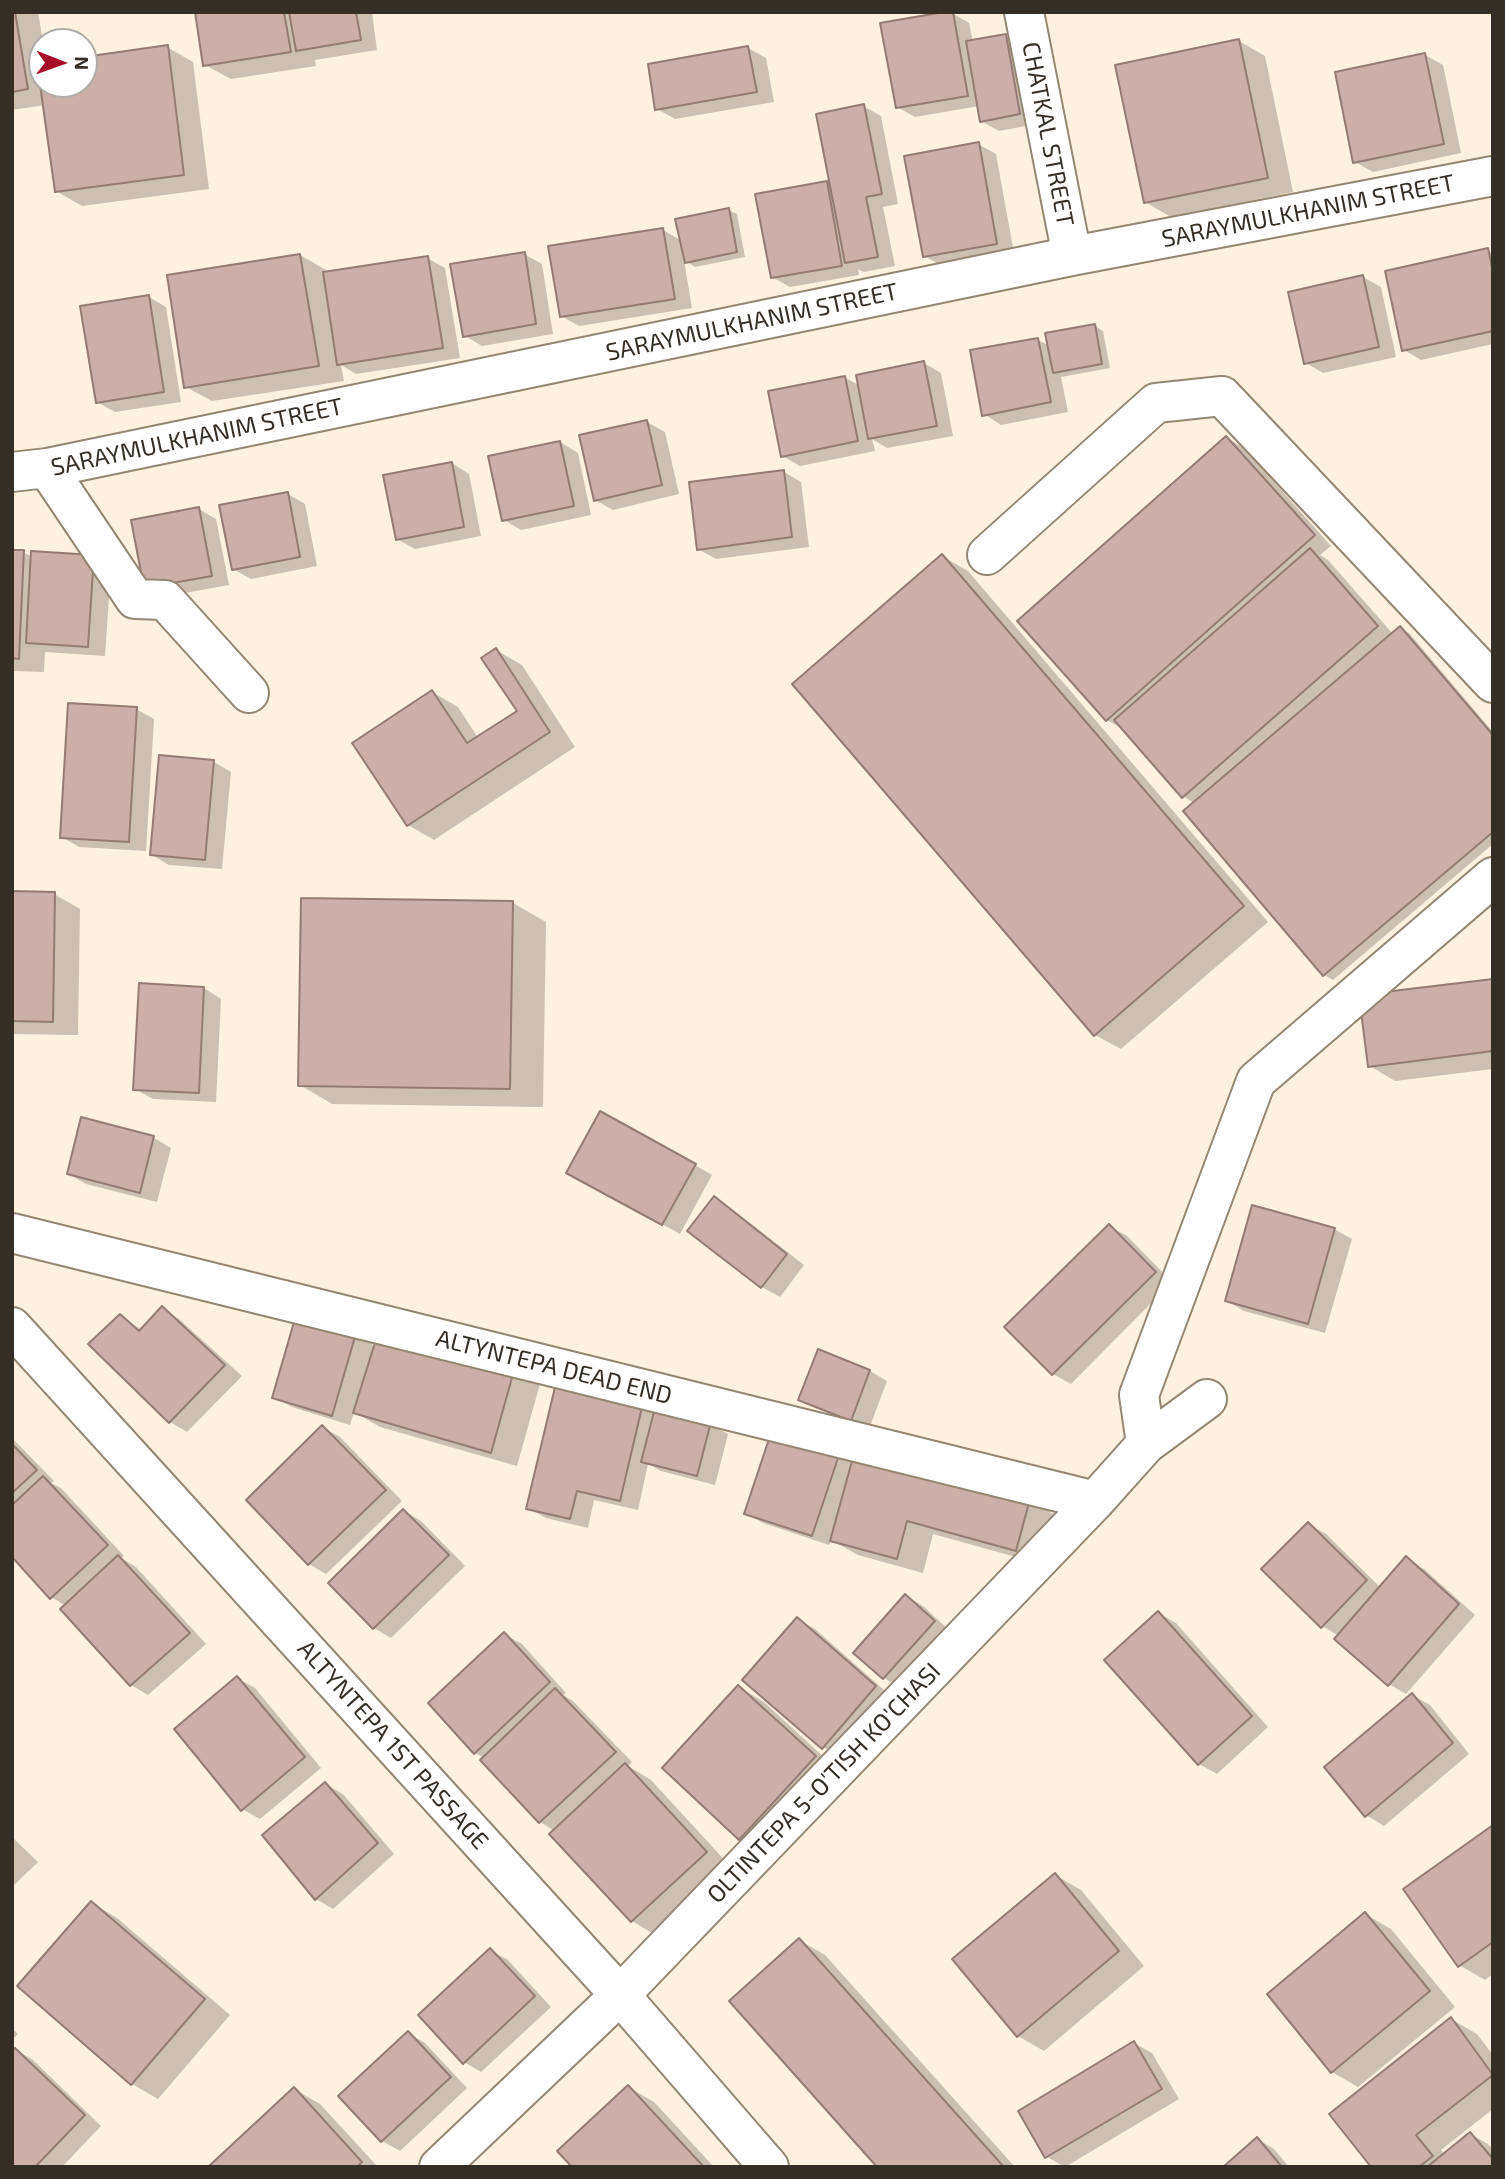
<!DOCTYPE html>
<html>
<head>
<meta charset="utf-8">
<style>
  body { margin:0 }
  #map { position:relative; width:1505px; height:2179px; overflow:hidden; background:#fef1df; font-family:"Exo 2",sans-serif }
  canvas { display:block }
  .frame { position:absolute; inset:0; border:14px solid #352e26; pointer-events:none }
  .north { position:absolute; left:28px; top:28px; width:70px; height:70px; box-sizing:border-box; background:#fff; border:2px solid #aeaba8; border-radius:50%; rotate:91deg; font-size:19px; font-weight:700; line-height:28px; text-align:center; color:#352e26 }
  .north::after { content:''; display:block; margin:auto; width:24px; height:32px; background:#a60c28; clip-path:polygon(50% 0,100% 100%,50% 72%,0 100%) }
</style>
</head>
<body>
<div id="map">
<canvas width="1505" height="2179"></canvas>
<div class="frame"></div>
<div class="north">N</div>
</div>
<script>
const c = document.querySelector('canvas').getContext('2d');
c.lineJoin = 'round';
function paint(path, color) { c.fillStyle = color; c.fill(path, 'evenodd'); }
const shape = rows => new Path2D(rows.map(r => 'M' + r).join(''));
function strokePath(path, color, width, dash) { c.strokeStyle = color; c.lineWidth = width; c.lineCap = dash ? 'butt' : 'round'; c.setLineDash(dash || []); c.stroke(path); }
function label(font, color, halo, rows, align = 'center') {
  c.font = font + ' "Exo 2",sans-serif'; c.lineWidth = 6; c.setLineDash([]); c.textBaseline = 'middle'; c.strokeStyle = halo; c.fillStyle = color; for (const [text, x, y, turn = 0] of rows) {
    c.save(); c.translate(x, y); c.rotate((+turn || 0) * Math.PI / 180); c.textAlign = isNaN(turn) ? turn : align; if (halo) c.strokeText(text, 0, 0); c.fillText(text, 0, 0); c.restore();
  }
}
paint(shape([
  [12,12,38,12,43,42,42,84,84,84,84,58,167,47,193,62,209,189,82,206,56,191,45,105,12,110],
  [197,12,372,12,377,50,315,60,316,66,231,79,205,65],
  [952,13,969,23,973,42,1005,36,1023,46,1036,124,999,131,981,121,979,106,915,117,897,107],
  [1239,41,1265,56,1293,192,1171,217,1145,202],
  [748,48,766,58,774,102,675,119,657,109],
  [1425,55,1443,65,1461,153,1373,172,1355,162],
  [863,106,881,116,898,204,883,207,895,266,864,272,858,269,859,275,790,287,772,277,827,183,831,185],
  [978,144,996,154,1014,253,942,266,924,256],
  [728,210,737,214,745,257,695,267,684,260,692,308,579,326,561,316,663,230,682,241],
  [1487,250,1493,253,1493,344,1421,360,1404,350],
  [524,254,542,264,553,334,482,346,464,335],
  [300,255,326,270,326,274,427,258,445,268,460,358,356,374,341,365,344,381,212,401,186,387],
  [1363,277,1381,287,1396,357,1323,373,1306,363],
  [149,297,166,307,181,402,115,412,97,402],
  [1095,326,1103,331,1110,368,1061,377,1068,412,1001,425,984,414,1038,340,1050,346],
  [924,363,941,373,953,436,887,448,872,439,875,451,800,466,782,456,844,377,860,386],
  [647,422,665,432,679,494,613,510,595,500],
  [1227,438,1244,448,1331,546,1320,555,1328,560,1393,634,1400,628,1409,633,1493,732,1493,844,1333,980,1324,975,1185,811,1194,803,1183,796,1125,730,1107,720],
  [560,442,578,453,591,515,521,530,504,520],
  [452,463,469,474,481,536,415,549,397,539],
  [784,472,801,482,809,547,716,559,698,549],
  [288,494,305,504,317,566,251,579,233,569],
  [199,509,216,519,229,585,163,597],
  [12,551,23,552,32,557,111,567,105,656,45,652,44,672,12,671],
  [942,556,968,571,1268,922,1121,1049,1095,1035],
  [496,650,522,665,575,747,434,840,408,825,432,692,458,707,478,738,519,712],
  [136,709,154,719,146,851,79,847,62,837],
  [214,762,231,772,222,869,169,865,152,855],
  [12,893,54,894,80,909,78,1035,12,1034],
  [513,903,546,922,543,1107,332,1104,300,1085],
  [1493,980,1493,1069,1395,1081,1370,1066],
  [204,988,221,999,216,1102,153,1099,135,1089],
  [83,1119,154,1138,171,1148,157,1202,86,1184,69,1174],
  [695,1165,712,1175,680,1234,586,1182],
  [714,1199,732,1209,804,1265,780,1297,762,1287,690,1231],
  [1109,1226,1127,1236,1172,1282,1071,1384,1053,1374,1007,1327],
  [1334,1229,1352,1239,1325,1333,1244,1311,1227,1301],
  [162,1309,179,1319,242,1376,187,1432,170,1422,120,1316,142,1330],
  [299,1310,375,1335,372,1346,514,1369,540,1384,517,1466,380,1427,354,1412,350,1425,292,1407,274,1397],
  [819,1351,870,1371,887,1381,869,1429,818,1409,800,1399],
  [557,1385,710,1424,728,1434,715,1485,661,1471,648,1464,638,1510,594,1500,588,1528,546,1518,528,1508],
  [322,1427,340,1437,402,1501,326,1574,309,1564],
  [12,1438,54,1481,51,1483,61,1488,124,1556,121,1558,136,1567,206,1644,148,1695,131,1685,66,1606,51,1597,12,1555],
  [840,1454,853,1462,1029,1500,1055,1515,1041,1564,933,1534,923,1573,858,1555,831,1540,829,1545,763,1523,746,1513],
  [404,1511,421,1521,465,1566,391,1638,374,1628],
  [1308,1524,1326,1534,1381,1588,1406,1559,1424,1569,1475,1615,1406,1694,1389,1684,1339,1636,1322,1626],
  [906,1596,923,1606,951,1632,901,1688,884,1678],
  [1158,1613,1176,1623,1268,1727,1217,1774,1199,1764],
  [797,1619,815,1629,892,1697,840,1757,823,1747],
  [504,1634,522,1644,566,1693,563,1695,573,1701,632,1762,628,1766,651,1780,731,1867,657,1936,632,1921,555,1831,540,1822,484,1758,475,1753,430,1703],
  [237,1678,255,1688,321,1768,260,1819,242,1809],
  [739,1687,764,1702,840,1772,766,1853,740,1838],
  [1412,1695,1430,1705,1469,1754,1384,1826,1366,1815],
  [325,1784,343,1794,394,1854,333,1909,316,1899],
  [1493,1828,1493,1974,1485,1980,1459,1965],
  [12,1837,38,1862,12,1887],
  [1055,1875,1081,1890,1144,1966,1044,2051,1018,2036],
  [92,1903,117,1918,230,2015,158,2099,132,2084],
  [1365,1914,1391,1929,1455,2007,1358,2087,1332,2072],
  [799,1940,825,1955,1015,2167,879,2167],
  [490,1950,508,1960,551,2007,481,2072,464,2062],
  [1451,2019,1477,2034,1493,2055,1493,2109,1441,2150,1444,2155,1470,2134,1488,2144,1493,2150,1493,2167,1373,2167],
  [12,2028,18,2034,12,2040],
  [408,2033,425,2043,467,2088,400,2151,382,2141,341,2096],
  [1134,2043,1152,2053,1179,2099,1065,2167,1047,2157,1020,2111],
  [16,2050,33,2060,101,2126,62,2167,12,2167],
  [628,2087,654,2102,714,2167,574,2167],
  [294,2089,320,2104,378,2167,210,2167],
  [1257,2139,1274,2149,1289,2167,1226,2167]
]), '#0003');
const building = shape([
  [12,12,15,12,28,89,12,92,12,12],
  [195,12,284,12,291,52,203,66,195,12],
  [289,12,356,12,361,40,296,51,289,12],
  [944,12,953,12,968,96,896,108,880,23,944,12],
  [1006,34,1020,114,980,122,966,41,1006,34],
  [1239,39,1268,178,1144,203,1115,65,1239,39],
  [168,45,184,175,55,192,37,63,42,62,42,84,84,84,84,57,168,45],
  [748,46,757,92,655,110,648,64,748,46],
  [1425,53,1444,144,1353,163,1335,72,1425,53],
  [864,104,882,194,866,197,878,257,845,263,816,114,864,104],
  [979,142,997,244,923,257,904,156,979,142],
  [827,181,842,266,771,278,755,194,827,181],
  [729,208,737,252,685,263,675,219,729,208],
  [663,228,675,299,560,317,548,246,663,228],
  [1488,248,1493,272,1493,331,1402,351,1385,271,1488,248],
  [525,252,536,324,463,337,450,264,525,252],
  [300,254,319,366,184,388,167,275,300,254],
  [428,256,443,348,337,365,323,272,428,256],
  [1363,275,1379,347,1304,364,1288,292,1363,275],
  [149,295,164,392,96,403,80,306,149,295],
  [1095,324,1102,364,1053,373,1045,333,1095,324],
  [1038,338,1051,402,982,416,970,350,1038,338],
  [924,361,937,426,868,439,856,375,924,361],
  [845,376,858,441,781,457,768,391,845,376],
  [647,420,662,485,594,501,579,435,647,420],
  [1226,436,1315,535,1106,721,1017,621,1226,436],
  [560,441,574,506,502,521,488,456,560,441],
  [452,462,464,527,396,540,383,475,452,462],
  [784,470,792,537,697,550,689,482,784,470],
  [288,492,300,557,232,570,219,505,288,492],
  [199,507,212,576,144,588,131,520,199,507],
  [1310,548,1378,626,1182,798,1114,720,1310,548],
  [12,550,24,550,19,659,12,658,12,550],
  [31,551,94,555,88,647,26,643,31,551],
  [942,554,1244,906,1094,1036,792,684,942,554],
  [1400,626,1493,735,1493,832,1323,976,1183,811,1400,626],
  [496,648,550,732,407,826,352,743,432,690,467,743,517,711,481,658,496,648],
  [68,703,137,707,129,842,60,838,68,703],
  [159,755,214,760,205,860,150,855,159,755],
  [12,891,55,892,53,1022,12,1021,12,891],
  [301,898,513,901,510,1089,298,1086,301,898],
  [1493,979,1493,1051,1368,1067,1359,995,1493,979],
  [139,983,204,987,199,1093,133,1090,139,983],
  [600,1111,696,1164,662,1225,566,1173,600,1111],
  [81,1117,154,1136,140,1193,67,1174,81,1117],
  [714,1196,787,1254,761,1288,687,1231,714,1196],
  [1252,1205,1335,1228,1308,1324,1225,1301,1252,1205],
  [1109,1224,1156,1272,1052,1375,1004,1327,1109,1224],
  [162,1306,225,1365,169,1423,88,1344,120,1314,139,1331,162,1306],
  [298,1308,359,1323,332,1416,272,1398,298,1308],
  [378,1333,515,1367,491,1453,353,1413,378,1333],
  [818,1349,870,1370,851,1421,798,1400,818,1349],
  [556,1383,643,1403,620,1501,577,1491,570,1519,526,1509,556,1383],
  [655,1408,711,1422,697,1476,641,1462,655,1408],
  [322,1425,386,1490,308,1565,246,1500,322,1425],
  [772,1430,840,1452,812,1536,744,1514,772,1430],
  [12,1444,37,1470,12,1493,12,1444],
  [855,1450,1030,1499,1016,1551,907,1521,897,1559,830,1541,855,1450],
  [43,1476,108,1545,50,1599,12,1557,12,1505,43,1476],
  [403,1509,449,1555,373,1629,328,1583,403,1509],
  [1308,1522,1367,1580,1321,1628,1261,1569,1308,1522],
  [118,1555,190,1633,130,1686,60,1609,118,1555],
  [1406,1556,1459,1604,1388,1686,1334,1639,1406,1556],
  [905,1594,935,1621,883,1679,853,1653,905,1594],
  [1158,1611,1252,1716,1198,1765,1104,1660,1158,1611],
  [797,1617,876,1686,822,1749,742,1680,797,1617],
  [504,1632,550,1682,474,1754,428,1703,504,1632],
  [237,1676,305,1757,241,1811,174,1729,237,1676],
  [738,1685,816,1756,739,1840,662,1768,738,1685],
  [555,1688,616,1752,539,1823,480,1760,555,1688],
  [1412,1693,1453,1743,1365,1817,1324,1767,1412,1693],
  [625,1763,707,1852,631,1922,549,1834,625,1763],
  [325,1782,378,1843,315,1900,262,1835,325,1782],
  [1493,1825,1493,1942,1458,1967,1403,1889,1493,1825],
  [1055,1873,1119,1951,1017,2037,952,1959,1055,1873],
  [91,1901,205,1999,131,2085,17,1986,91,1901],
  [1365,1912,1430,1991,1331,2073,1267,1994,1365,1912],
  [799,1938,1004,2167,877,2167,729,2001,799,1938],
  [490,1948,535,1996,463,2064,418,2015,490,1948],
  [1451,2017,1493,2075,1416,2135,1433,2156,1419,2167,1371,2167,1329,2114,1451,2017],
  [408,2031,451,2077,381,2142,338,2096,408,2031],
  [1134,2041,1162,2089,1045,2158,1018,2111,1134,2041],
  [15,2048,85,2115,35,2167,12,2167,12,2051,15,2048],
  [628,2085,704,2167,572,2167,557,2151,628,2085],
  [294,2087,362,2162,357,2167,208,2167,294,2087],
  [1470,2132,1493,2159,1493,2167,1427,2167,1470,2132],
  [1257,2137,1282,2167,1223,2167,1257,2137]
]);
paint(building, '#ccafa9');
strokePath(building, '#957b74', 2);
const minor = shape([
  [1024,12,1072,256],
  [47,468,135,599,165,600,249,693],
  [12,472,47,468,1072,256,1493,176],
  [987,555,1156,403,1222,396,1493,683],
  [12,1233,1095,1501],
  [12,1327,620,1995,769,2167],
  [1146,1444,1139,1395,1256,1081,1493,877],
  [439,2167,620,1995,1095,1501,1146,1444,1207,1399]
]);
strokePath(minor, '#958672', 42);
strokePath(minor, '#fff', 38);
label('24px', '#352e26', '#fff', [
  ["CHATKAL STREET",1048,134,79],
  ["SARAYMULKHANIM STREET",1308,211,-11],
  ["SARAYMULKHANIM STREET",752,322,-12],
  ["SARAYMULKHANIM STREET",197,437,-12],
  ["ALTYNTEPA DEAD END",554,1367,14],
  ["ALTYNTEPA 1ST PASSAGE",393,1745,48],
  ["OLTINTEPA 5-O'TISH KO'CHASI",824,1783,-46]
]);
</script>
</body>
</html>
